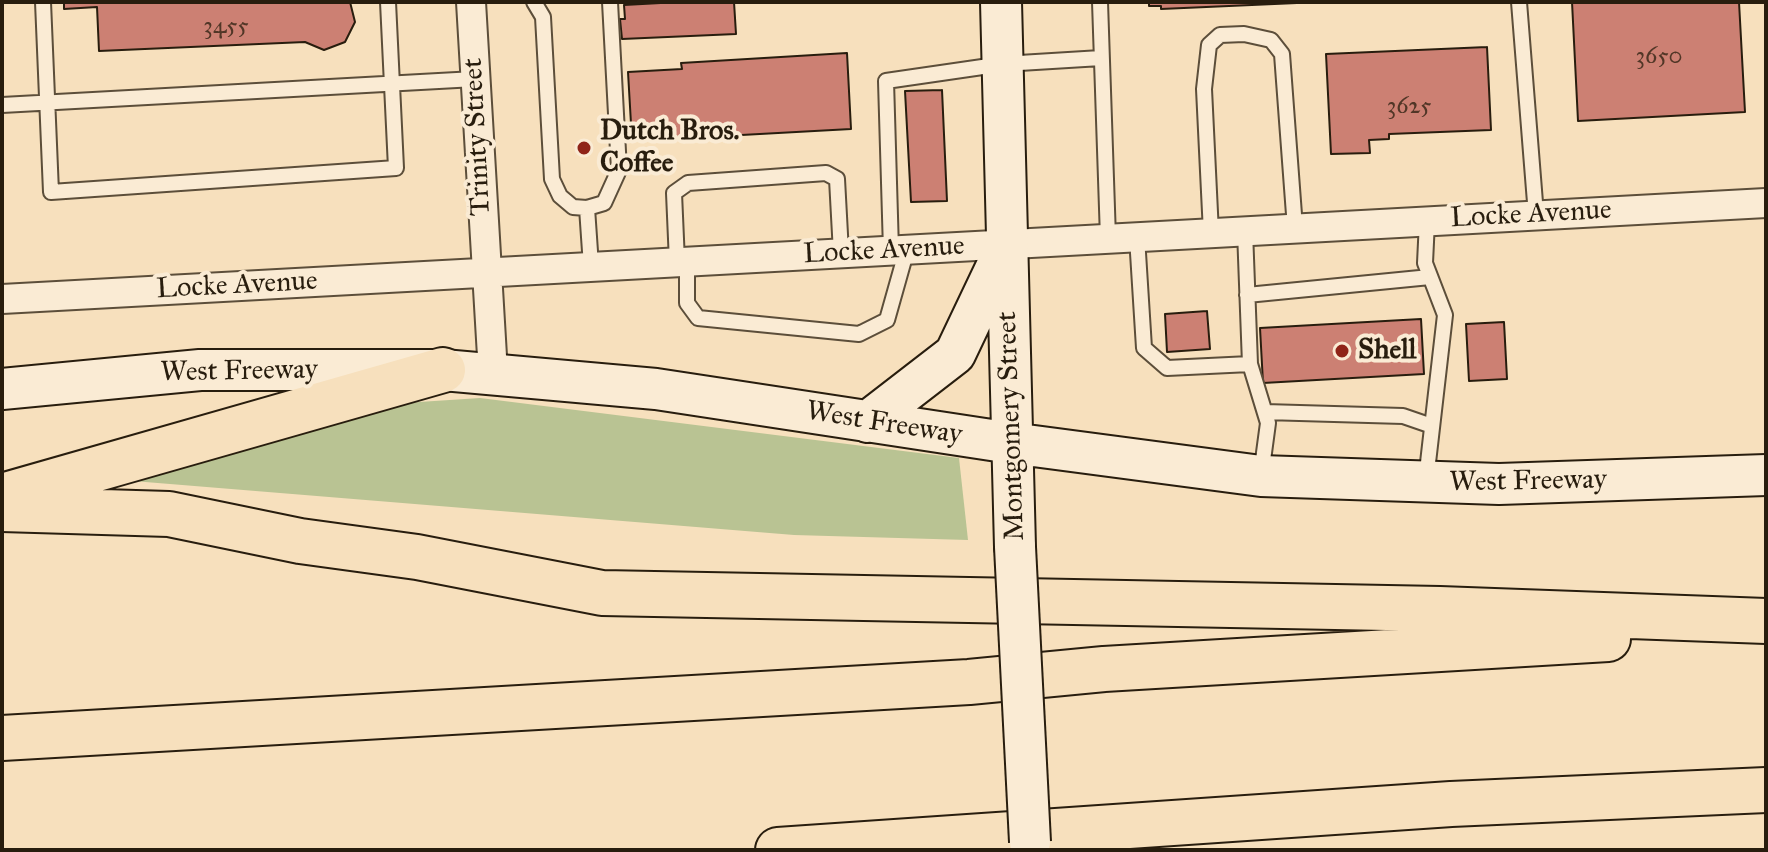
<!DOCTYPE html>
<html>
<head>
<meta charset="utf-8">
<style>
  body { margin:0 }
  #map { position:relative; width:1768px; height:852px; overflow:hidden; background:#f7e0bd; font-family:"IM FELL Great Primer",serif }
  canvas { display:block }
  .frame { position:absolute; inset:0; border:4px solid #281d0e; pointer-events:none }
</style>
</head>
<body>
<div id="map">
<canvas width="1768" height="852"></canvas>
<div class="frame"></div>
</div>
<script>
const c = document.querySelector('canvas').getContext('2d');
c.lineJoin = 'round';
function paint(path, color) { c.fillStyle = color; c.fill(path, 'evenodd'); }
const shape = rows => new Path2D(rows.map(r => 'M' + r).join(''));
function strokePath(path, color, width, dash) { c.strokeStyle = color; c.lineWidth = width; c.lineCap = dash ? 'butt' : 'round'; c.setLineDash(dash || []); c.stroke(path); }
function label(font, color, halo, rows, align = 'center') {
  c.font = font + ' "IM FELL Great Primer",serif'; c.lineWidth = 8; c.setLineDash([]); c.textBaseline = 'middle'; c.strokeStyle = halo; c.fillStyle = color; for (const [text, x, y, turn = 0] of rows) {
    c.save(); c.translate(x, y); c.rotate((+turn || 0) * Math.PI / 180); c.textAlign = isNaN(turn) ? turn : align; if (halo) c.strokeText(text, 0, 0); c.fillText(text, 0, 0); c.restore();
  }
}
paint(shape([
  [480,398,959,458,968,540,794,535,121,480,404,403]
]), '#b9c393');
const building = shape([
  [64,2,350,2,355,22,345,42,324,50,305,42,99,51,97,7,64,9,64,2],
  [679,2,734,2,736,34,622,39,620,19,625,19,624,5,679,2],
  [1572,2,1739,2,1745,112,1578,121,1572,2],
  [1149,3,1297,2,1297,3,1161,9,1161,6,1149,6,1149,3],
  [1487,47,1491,130,1389,134,1389,139,1369,140,1370,153,1331,154,1326,54,1487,47],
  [847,53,851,129,632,141,628,72,682,69,681,63,847,53],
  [942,90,947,201,911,202,905,91,942,90],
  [1207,311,1210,349,1167,352,1165,314,1207,311],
  [1421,319,1424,374,1263,383,1260,328,1421,319],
  [1504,322,1507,379,1469,381,1466,324,1504,322]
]);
paint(building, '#cc8073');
strokePath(building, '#281d0e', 2);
const service = shape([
  [43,2,51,192,396,168,388,2],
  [534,2,543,17,552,179,560,196,573,207,587,208,604,203,619,170,610,2],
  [1100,2,1108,238],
  [1519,2,1536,215],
  [2,105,475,79],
  [587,208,591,266],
  [1245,231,1250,364,1268,423,1261,475],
  [1211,233,1204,89,1209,45,1220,35,1244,34,1271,40,1282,54,1295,228],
  [1137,237,1144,348,1167,368,1250,364],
  [891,250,886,81,1003,64,1101,58],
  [687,261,687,303,698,318,859,334,887,320,907,249],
  [677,262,674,193,688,183,826,173,837,179,841,253],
  [1247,295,1430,277],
  [1265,412,1403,416,1432,426],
  [1426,480,1445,315,1425,263,1427,221]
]);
const minor = shape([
  [471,2,493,373],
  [2,299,1766,203]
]);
const secondary = shape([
  [1001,2,1015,547],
  [2,389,200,370,443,370,656,389,1011,443,1261,476,1499,484,1766,475],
  [867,422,955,354,1004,251]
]);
const motorway = shape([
  [2,496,443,370],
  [2,509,169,514,300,541,417,557,602,593,1440,609,1766,621],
  [2,738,969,682,1104,669,1608,639],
  [778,850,1451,804,1766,790]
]);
strokePath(service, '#5c4e3a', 18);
strokePath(minor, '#5c4e3a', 32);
strokePath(secondary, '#281d0e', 44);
strokePath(motorway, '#281d0e', 48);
strokePath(service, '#faebd4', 14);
strokePath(minor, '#faebd4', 28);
strokePath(secondary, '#faebd4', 40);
strokePath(motorway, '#f7e0bd', 44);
const secondaryBridge = shape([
  [1015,547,1030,842]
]);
strokePath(secondaryBridge, '#281d0e', 44, []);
strokePath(secondaryBridge, '#faebd4', 40);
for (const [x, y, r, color] of [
  [584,148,8,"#8f2418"],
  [1342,351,8,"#8f2418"]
]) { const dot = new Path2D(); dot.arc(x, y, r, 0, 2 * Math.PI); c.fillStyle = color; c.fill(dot); strokePath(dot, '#faebd4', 3); }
label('24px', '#513627', null, [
  ["3455",226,27],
  ["3650",1659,57],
  ["3625",1409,107]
]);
label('bold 28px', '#281d0e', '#faebd4', [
  ["Dutch Bros.",600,132],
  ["Coffee",600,164],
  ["Shell",1358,351]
], 'left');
label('28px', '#281d0e', '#faebd4', [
  ["Trinity Street",478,137,-93],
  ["Locke Avenue",1531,215,-3],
  ["Locke Avenue",884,251,-3],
  ["Locke Avenue",237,286,-3],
  ["West Freeway",239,372,-1],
  ["West Freeway",884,424,9],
  ["Montgomery Street",1012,426,-92],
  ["West Freeway",1528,482,-1]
]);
</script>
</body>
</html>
